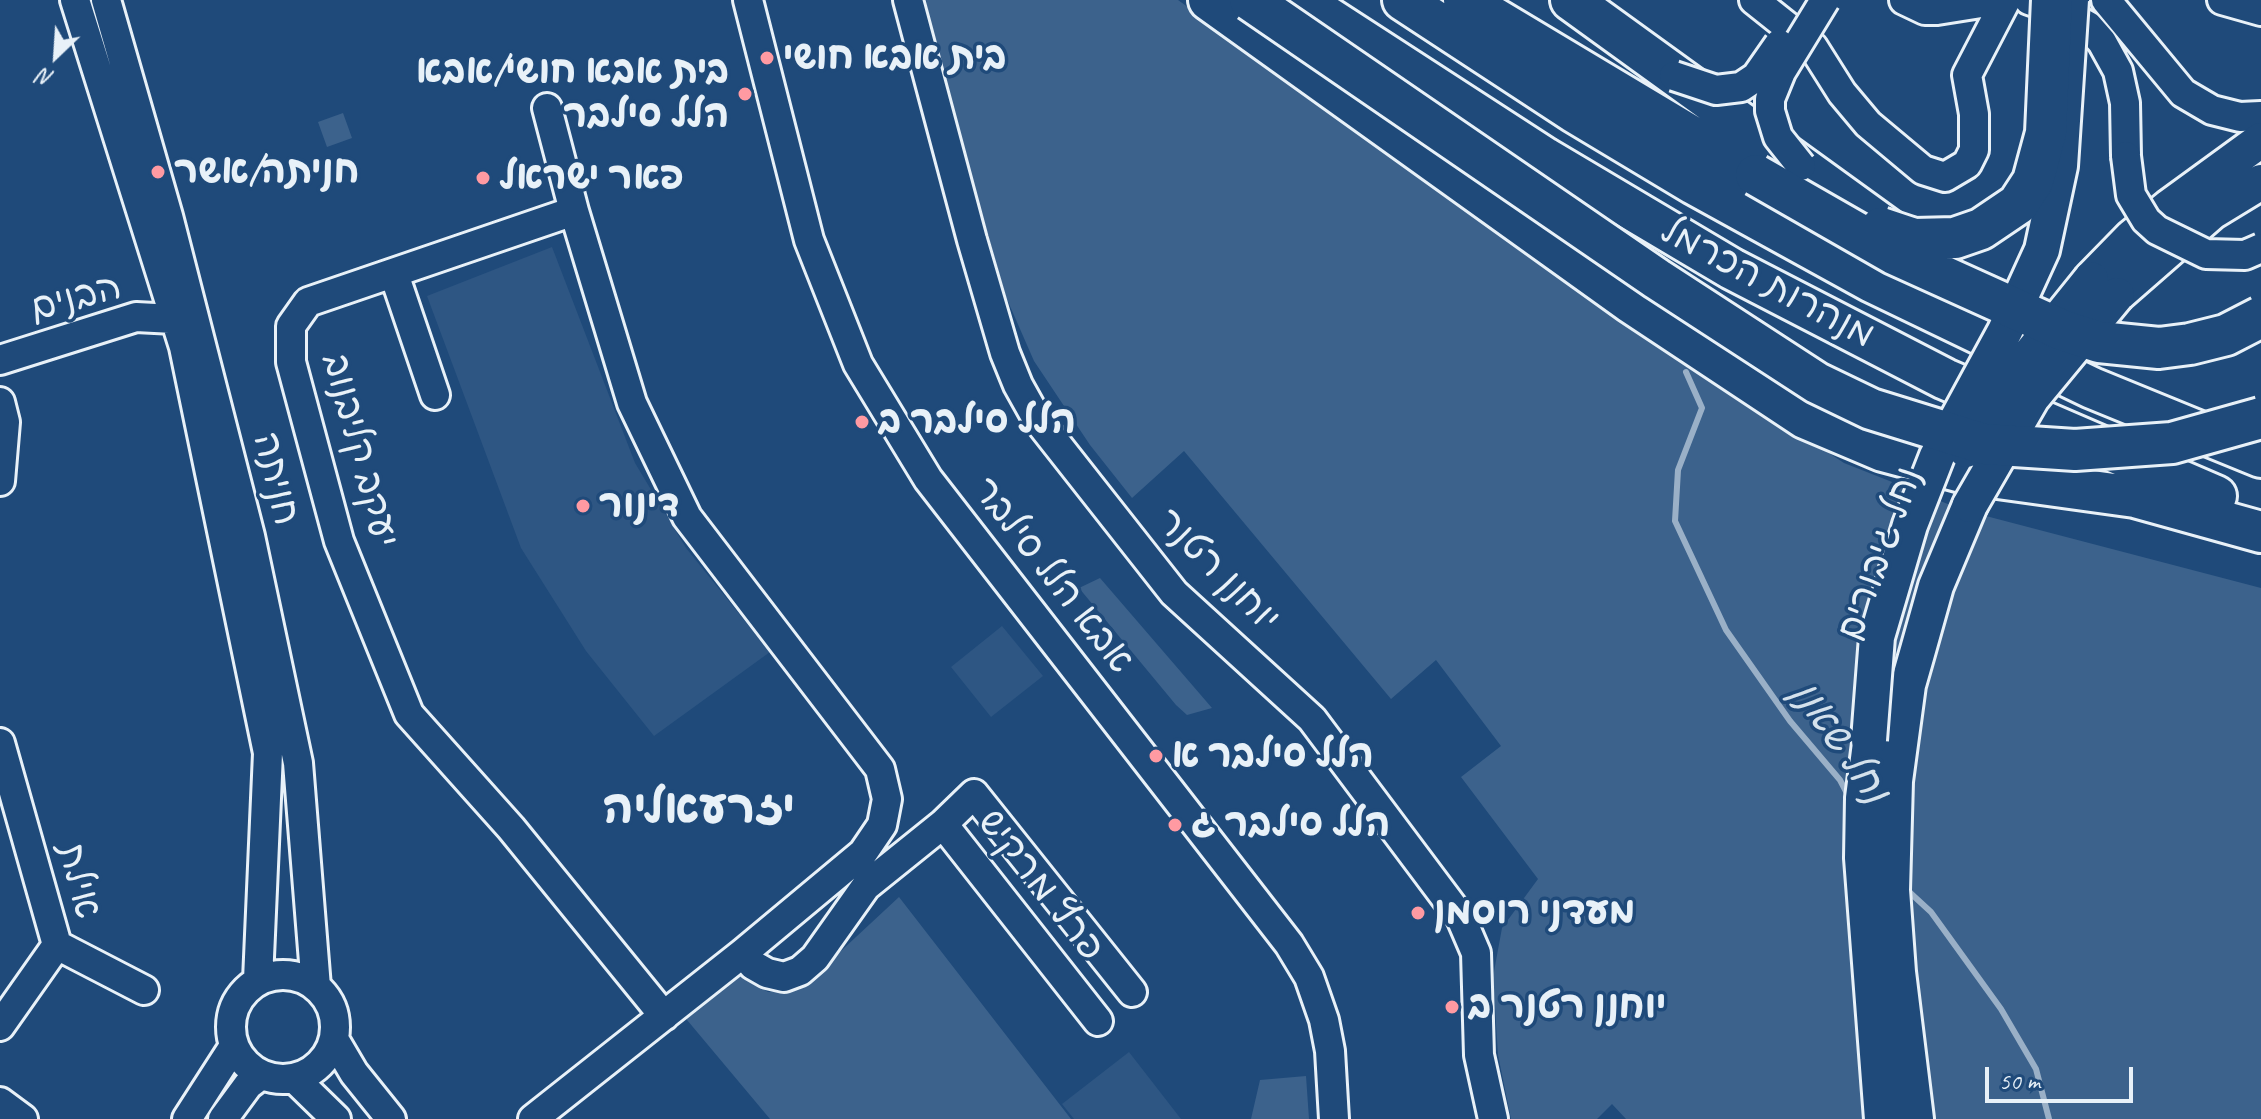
<!DOCTYPE html>
<html>
<head>
<meta charset="utf-8">
<style>
  body { margin:0 }
  #map { position:relative; width:2261px; height:1119px; overflow:hidden; background:#1f4a7a; font-family:Caveat,sans-serif }
  canvas { display:block }
  .north { position:absolute; left:16px; top:16px; width:80px; height:80px; -webkit-text-stroke:6px #1f4a7a; paint-order:stroke; rotate:205deg; font-size:22px; font-weight:700; line-height:32px; text-align:center; color:#e8f1f8 }
  .north::after { content:''; display:block; margin:auto; width:28px; height:36px; background:#e8f1f8; clip-path:polygon(50% 0,100% 100%,50% 72%,0 100%) }
  .scale { position:absolute; left:1985px; top:1067px; width:148px; height:36px; box-sizing:border-box; border:4px solid #e8f1f8; border-top:0; padding-left:10px; font-size:24px; line-height:28px; white-space:nowrap; color:#e8f1f8; -webkit-text-stroke:6px #1f4a7a; paint-order:stroke }
</style>
</head>
<body>
<div id="map">
<canvas width="2261" height="1119"></canvas>
<div class="north">N</div>
<div class="scale">50 m</div>
</div>
<script>
const c = document.querySelector('canvas').getContext('2d');
c.lineJoin = 'round';
function paint(path, color) { c.fillStyle = color; c.fill(path, 'evenodd'); }
const shape = rows => new Path2D(rows.map(r => 'M' + r).join(''));
function strokePath(path, color, width, dash) { c.strokeStyle = color; c.lineWidth = width; c.lineCap = dash ? 'butt' : 'round'; c.setLineDash(dash || []); c.stroke(path); }
function label(font, color, halo, rows, align = 'center') {
  c.font = font + ' Caveat,"Playpen Sans Hebrew",sans-serif'; c.lineWidth = 7; c.setLineDash([]); c.textBaseline = 'middle'; c.strokeStyle = halo; c.fillStyle = color; for (const [text, x, y, turn = 0] of rows) {
    c.save(); c.translate(x, y); c.rotate((+turn || 0) * Math.PI / 180); c.textAlign = isNaN(turn) ? turn : align; if (halo) c.strokeText(text, 0, 0); c.fillText(text, 0, 0); c.restore();
  }
}
paint(shape([
  [552,247,635,463,686,548,770,652,654,736,586,651,521,548,427,296],
  [1002,626,1043,676,991,717,951,667],
  [1129,1052,1181,1119,1074,1119,1062,1104]
]), '#2e5683');
paint(shape([
  [926,0,1178,0,1557,272,1844,463,1963,510,2261,588,2261,1119,1626,1119,1612,1104,1597,1119,1511,1119,1498,1055,1493,977,1502,928,1538,879,1461,777,1501,746,1436,660,1391,699,1184,451,1132,498,1090,445,1034,361,1006,297,937,59],
  [343,113,352,138,327,147,318,122],
  [1100,578,1212,708,1187,715,1176,705,1079,588],
  [899,897,1071,1119,770,1119,682,1014,736,973,768,992,799,990],
  [1306,1076,1309,1119,1251,1119,1260,1080]
]), '#3c628c');
strokePath(shape([
  [1686,372,1702,408,1678,470,1675,521,1726,630,1790,721,1840,780,1850,799],
  [1906,889,1931,912,2001,1009,2036,1069,2049,1119]
]), '#9ab0c7', 6);
const minor = shape([
  [75,0,184,347,268,753,258,980],
  [106,0,168,216,250,536,298,763,316,987],
  [748,0,809,240,858,364,928,479,1289,944,1309,977,1324,1020,1330,1051,1334,1119],
  [908,0,972,240,1005,353,1018,385,1037,419,1174,593,1312,719,1461,918,1476,953,1479,1055,1493,1119],
  [1754,0,1813,47,1842,93,1868,124,1923,170,1945,177,1967,164,1974,150,1974,114,1967,75,2006,0],
  [1904,0,1925,10,1937,10,2000,0],
  [2029,0,2063,12,2088,26,2102,42,2118,71,2125,103,2126,156],
  [2106,0,2183,93,2212,110,2240,117,2261,116],
  [2222,0,2261,11],
  [547,108,574,211],
  [394,274,435,395],
  [0,360,136,317,174,319],
  [0,402,5,422,0,481],
  [0,743,57,945,0,1026],
  [943,824,974,794,1132,992],
  [57,945,144,990],
  '231 1027a52 52 0 1 1 104 0a52 52 0 1 1-104 0Z',
  [664,1016,511,828,409,714,339,541,291,362,291,326,308,302,574,211,632,403,687,517,880,769,887,799,882,825,863,853,743,953],
  [334,1039,354,1073,391,1119],
  [294,1078,336,1119],
  [0,1102,23,1119],
  [187,1119,234,1046],
  [223,1119,248,1085,261,1075],
  [533,1119,743,953,753,965,767,973,784,977,800,971,815,958,866,886,943,824,1098,1021]
]);
const major = shape([
  [2091,279,2132,237,2169,207,2261,140],
  [2117,295,2212,212,2261,182],
  [1874,712,1863,798,1862,858,1882,1119],
  [1916,1119,1898,972,1892,890,1895,781,1908,685,1918,650,1936,586,1970,505]
]);
const highway = shape([
  [1209,0,1630,302,1805,418,1883,451,1969,474,2135,497,2261,532],
  [1301,0,1545,158,1732,269,1945,379,2216,496],
  [1403,0,1574,112,1694,184,1872,282,2092,388,2261,457],
  [1464,0,1756,175],
  [1571,0,1911,246]
]);
strokePath(minor, '#e8f1f8', 34);
strokePath(major, '#e8f1f8', 40);
strokePath(highway, '#e8f1f8', 46);
strokePath(minor, '#1f4a7a', 28);
strokePath(major, '#1f4a7a', 34);
strokePath(highway, '#1f4a7a', 40);
const minorBridge = shape([
  [1674,76,1716,90,1741,87,1756,77,1779,44],
  [2126,156,2131,195,2146,220,2157,230,2206,254,2245,255,2261,248],
  [1801,166,1778,137,1770,111,1770,99,1781,72,1825,0]
]);
const majorBridge = shape([
  [1966,450,2008,382,2091,279],
  [1970,505,2032,398,2117,295],
  [1869,740,1877,637,1910,525,1937,456,2005,331,2042,250,2060,166,2071,0]
]);
const highwayBridge = shape([
  [1250,0,1657,279,1817,383,1871,409,1984,444,2075,450,2172,443,2261,418],
  [1756,175,1894,254,2062,330,2099,342,2159,348,2190,344,2226,335,2261,317],
  [1881,228,1914,239,1955,238,1981,229,2018,204,2033,181,2046,133,2052,0]
]);
strokePath(minorBridge, '#e8f1f8', 34, []);
strokePath(majorBridge, '#e8f1f8', 40, []);
strokePath(highwayBridge, '#e8f1f8', 46, []);
strokePath(minorBridge, '#1f4a7a', 28);
strokePath(majorBridge, '#1f4a7a', 34);
strokePath(highwayBridge, '#1f4a7a', 40);
for (const [x, y, r, color] of [
  [767,58,8,"#ff9aa2"],
  [745,94,8,"#ff9aa2"],
  [158,172,8,"#ff9aa2"],
  [483,178,8,"#ff9aa2"],
  [862,422,8,"#ff9aa2"],
  [583,506,8,"#ff9aa2"],
  [1156,756,8,"#ff9aa2"],
  [1175,825,8,"#ff9aa2"],
  [1418,913,8,"#ff9aa2"],
  [1452,1007,8,"#ff9aa2"]
]) { const dot = new Path2D(); dot.arc(x, y, r, 0, 2 * Math.PI); c.fillStyle = color; c.fill(dot); strokePath(dot, '#1f4a7a', 3); }
label('bold 38px', '#e8f1f8', '#1f4a7a', [
  ["בית אבא חושי",783,58],
  ["בית אבא חושי/אבא",729,72,"right"],
  ["הלל סילבר",729,116,"right"],
  ["חניתה/אשר",174,172],
  ["פאר ישראל",499,178],
  ["הלל סילבר ב",878,422],
  ["דינור",599,506],
  ["הלל סילבר א",1172,756],
  ["הלל סילבר ג",1191,825],
  ["מעדני רוסמן",1434,913],
  ["יוחנן רטנר ב",1468,1007]
], 'left');
label('38px', '#e8f1f8', '#1f4a7a', [
  ["מנהרות הכרמל",1767,284,28],
  ["הבנים",76,299,-15],
  ["יעקב קליבנוב",359,451,75],
  ["חניתה",275,479,76],
  ["נחל גיבורים",1881,554,-70],
  ["יוחנן רטנר",1217,571,45],
  ["אבא הלל סילבר",1052,576,52],
  ["אילת",78,881,75],
  ["פרץ מרקיש",1040,886,52]
]);
label('italic 40px', '#d4e1ec', '#1f4a7a', [
  ["נחל שאנן",1839,743,55]
]);
label('bold 46px', '#e8f1f8', '#1f4a7a', [
  ["יזרעאליה",699,810]
]);
</script>
</body>
</html>
